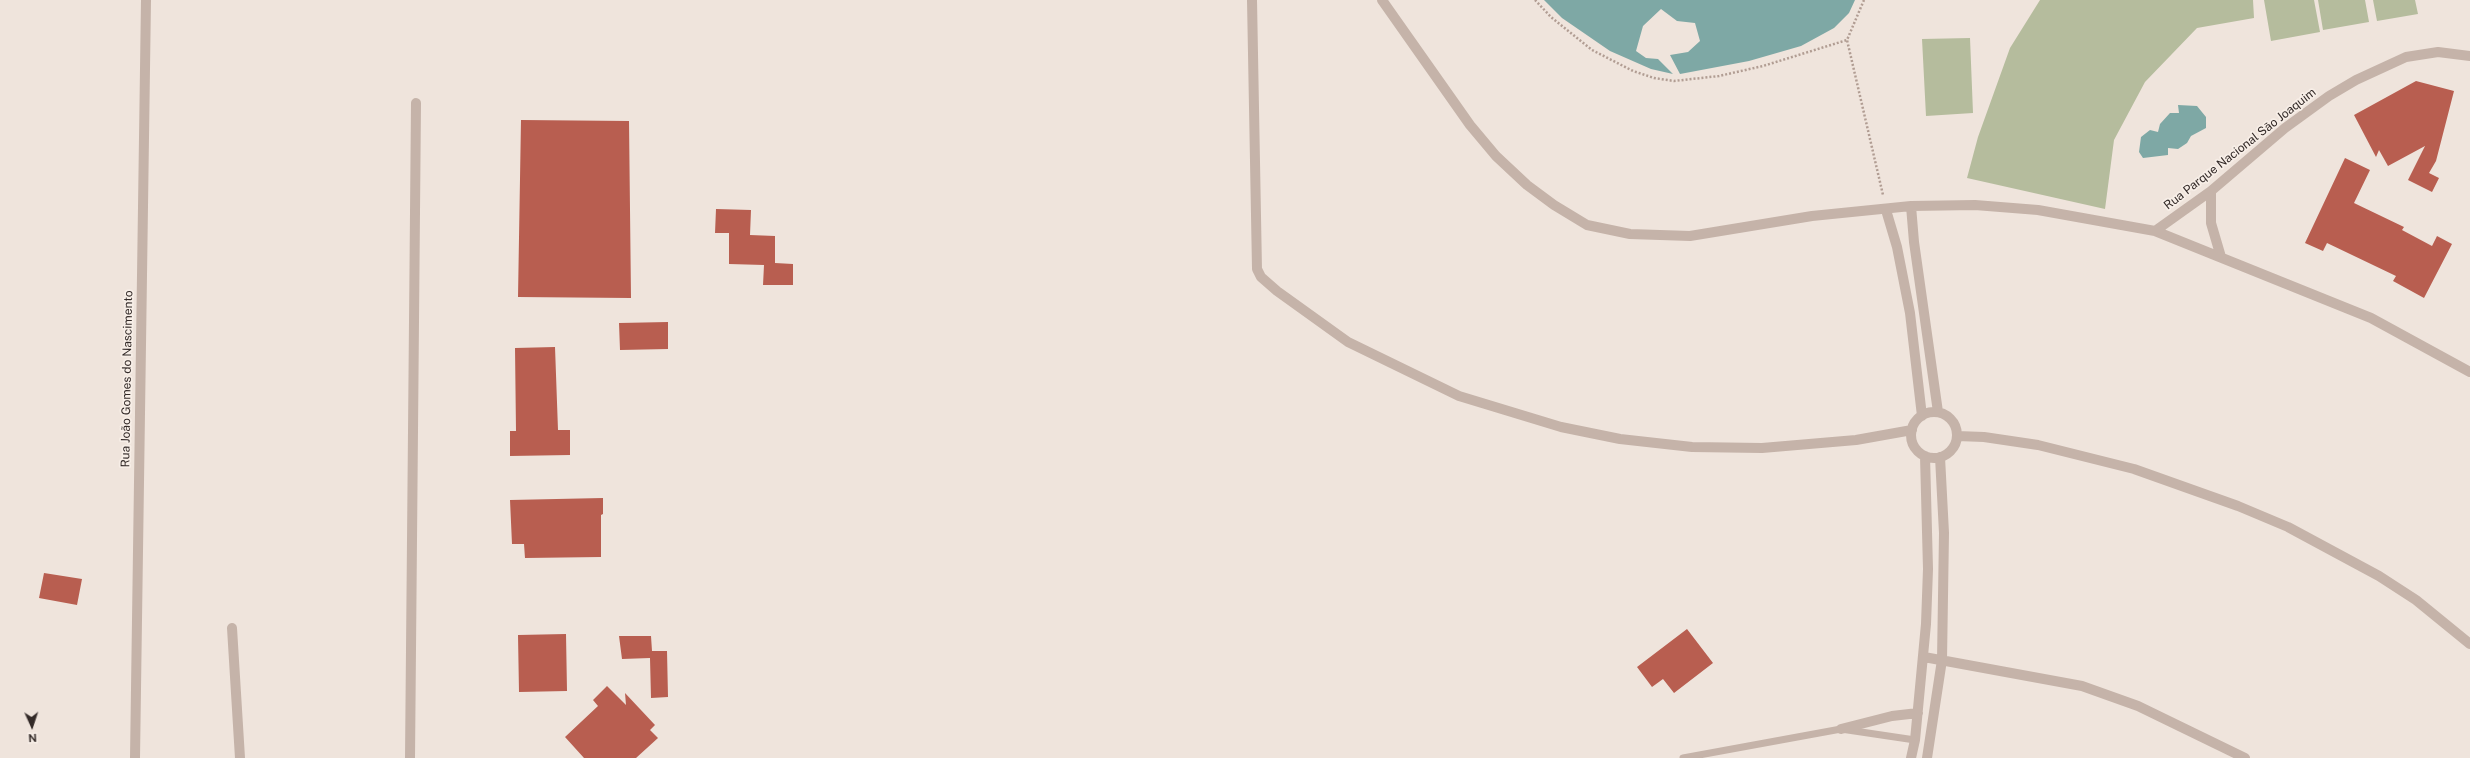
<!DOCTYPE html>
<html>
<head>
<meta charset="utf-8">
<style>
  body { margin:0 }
  #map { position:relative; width:2470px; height:758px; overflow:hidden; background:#efe4dc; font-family:"Public Sans",sans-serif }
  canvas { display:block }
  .north { position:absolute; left:12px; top:706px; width:40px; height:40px; -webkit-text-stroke:3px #f7eee7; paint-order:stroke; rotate:177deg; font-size:11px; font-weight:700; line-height:16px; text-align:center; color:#332a28 }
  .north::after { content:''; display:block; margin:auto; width:14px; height:18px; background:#332a28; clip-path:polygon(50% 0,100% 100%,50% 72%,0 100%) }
</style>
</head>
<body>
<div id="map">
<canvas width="2470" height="758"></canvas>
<div class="north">N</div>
</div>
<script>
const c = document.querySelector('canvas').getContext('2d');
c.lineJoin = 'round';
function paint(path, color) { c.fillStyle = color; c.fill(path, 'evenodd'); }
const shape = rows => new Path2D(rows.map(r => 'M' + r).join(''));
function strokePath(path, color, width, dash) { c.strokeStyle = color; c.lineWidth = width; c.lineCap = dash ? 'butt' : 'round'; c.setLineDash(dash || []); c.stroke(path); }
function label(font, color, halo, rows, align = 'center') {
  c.font = font + ' "Public Sans",sans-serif'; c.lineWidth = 3.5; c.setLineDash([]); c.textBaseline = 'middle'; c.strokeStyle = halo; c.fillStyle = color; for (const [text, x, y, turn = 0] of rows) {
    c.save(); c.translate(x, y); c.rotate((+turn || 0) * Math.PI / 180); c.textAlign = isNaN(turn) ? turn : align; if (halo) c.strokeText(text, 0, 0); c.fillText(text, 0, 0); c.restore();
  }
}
paint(shape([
  [2040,0,2253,0,2254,18,2197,28,2145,82,2114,140,2105,209,1967,178,1978,137,2010,48],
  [2264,0,2314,0,2320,32,2271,41],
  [2318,0,2365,0,2369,22,2323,30],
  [2373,0,2415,0,2418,14,2377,21],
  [1970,38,1973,113,1926,116,1922,39]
]), '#b5bc9d');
paint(shape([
  [1544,0,1855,0,1849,13,1834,28,1801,46,1749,61,1680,74,1670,55,1688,52,1700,41,1695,23,1677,21,1661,9,1643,26,1636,51,1646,58,1658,59,1673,74,1651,69,1610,51,1562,18],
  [2178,105,2197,106,2206,117,2206,128,2191,136,2187,143,2178,149,2168,148,2168,155,2143,158,2139,152,2141,137,2150,130,2158,132,2160,124,2170,113,2179,113]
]), '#7ea8a5');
paint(shape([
  [2416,81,2454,91,2436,161,2429,173,2439,178,2432,192,2408,180,2425,146,2388,166,2379,150,2376,157,2354,115],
  [521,120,629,121,631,298,518,297],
  [2345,158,2370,170,2354,203,2404,227,2402,230,2432,246,2437,236,2452,244,2424,298,2393,281,2396,276,2327,243,2323,251,2305,243],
  [716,209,751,210,750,235,775,236,775,263,793,264,793,285,763,285,764,265,729,264,729,233,715,233],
  [668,322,668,349,620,350,619,323],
  [555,347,558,430,570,430,570,455,510,456,510,431,516,431,515,348],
  [603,498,603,514,601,515,601,557,525,558,524,544,512,544,510,500],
  [44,573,82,579,77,605,39,598],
  [1687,629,1713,663,1674,693,1663,679,1652,687,1637,667],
  [566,634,567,691,519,692,518,635],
  [619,636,651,636,652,651,667,651,668,697,651,698,650,658,622,659],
  [607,686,626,705,625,693,655,725,650,730,658,738,636,758,584,758,565,737,598,706,593,700]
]), '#b85e50');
strokePath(shape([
  [1535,0,1551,17,1592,50,1633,71,1654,78,1674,81,1719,76,1763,66,1847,40],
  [1864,0,1847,40,1883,195]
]), '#b19d93', 2.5, [2, 2]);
strokePath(shape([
  [1683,758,1841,729,1915,740]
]), '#c5b3a9', 7);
strokePath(shape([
  [1252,0,1257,269,1261,277,1277,291,1348,342,1459,396,1561,427,1620,439,1692,447,1762,448,1856,440,1912,430],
  [1382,0,1470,125,1496,156,1527,185,1554,205,1587,225,1630,234,1690,236,1812,216,1911,206,1975,205,2038,210,2155,231,2371,318,2470,372],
  [2211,191,2211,223,2221,257],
  [1911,206,1914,242,1938,412],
  [1886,210,1897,247,1910,313,1922,416],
  [2155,231,2211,191,2285,128,2329,96,2356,80,2406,57,2438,52,2470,56],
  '1911 435a23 23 0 1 1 46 0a23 23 0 1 1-46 0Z',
  [1957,436,1984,437,2038,445,2134,469,2238,506,2288,527,2379,576,2416,600,2470,644],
  [232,628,240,758],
  [1924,657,2082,686,2138,706,2245,758],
  [1841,729,1892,716,1918,713],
  [135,758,146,0],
  [410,758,416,103],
  [1911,758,1915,740,1926,624,1928,569,1925,456],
  [1927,758,1942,660,1944,533,1940,457]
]), '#c5b3a9', 10);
label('12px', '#332a28', '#f7eee7', [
  ["Rua Parque Nacional São Joaquim",2240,149,-38],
  ["Rua João Gomes do Nascimento",127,379,-89]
]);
</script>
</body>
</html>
